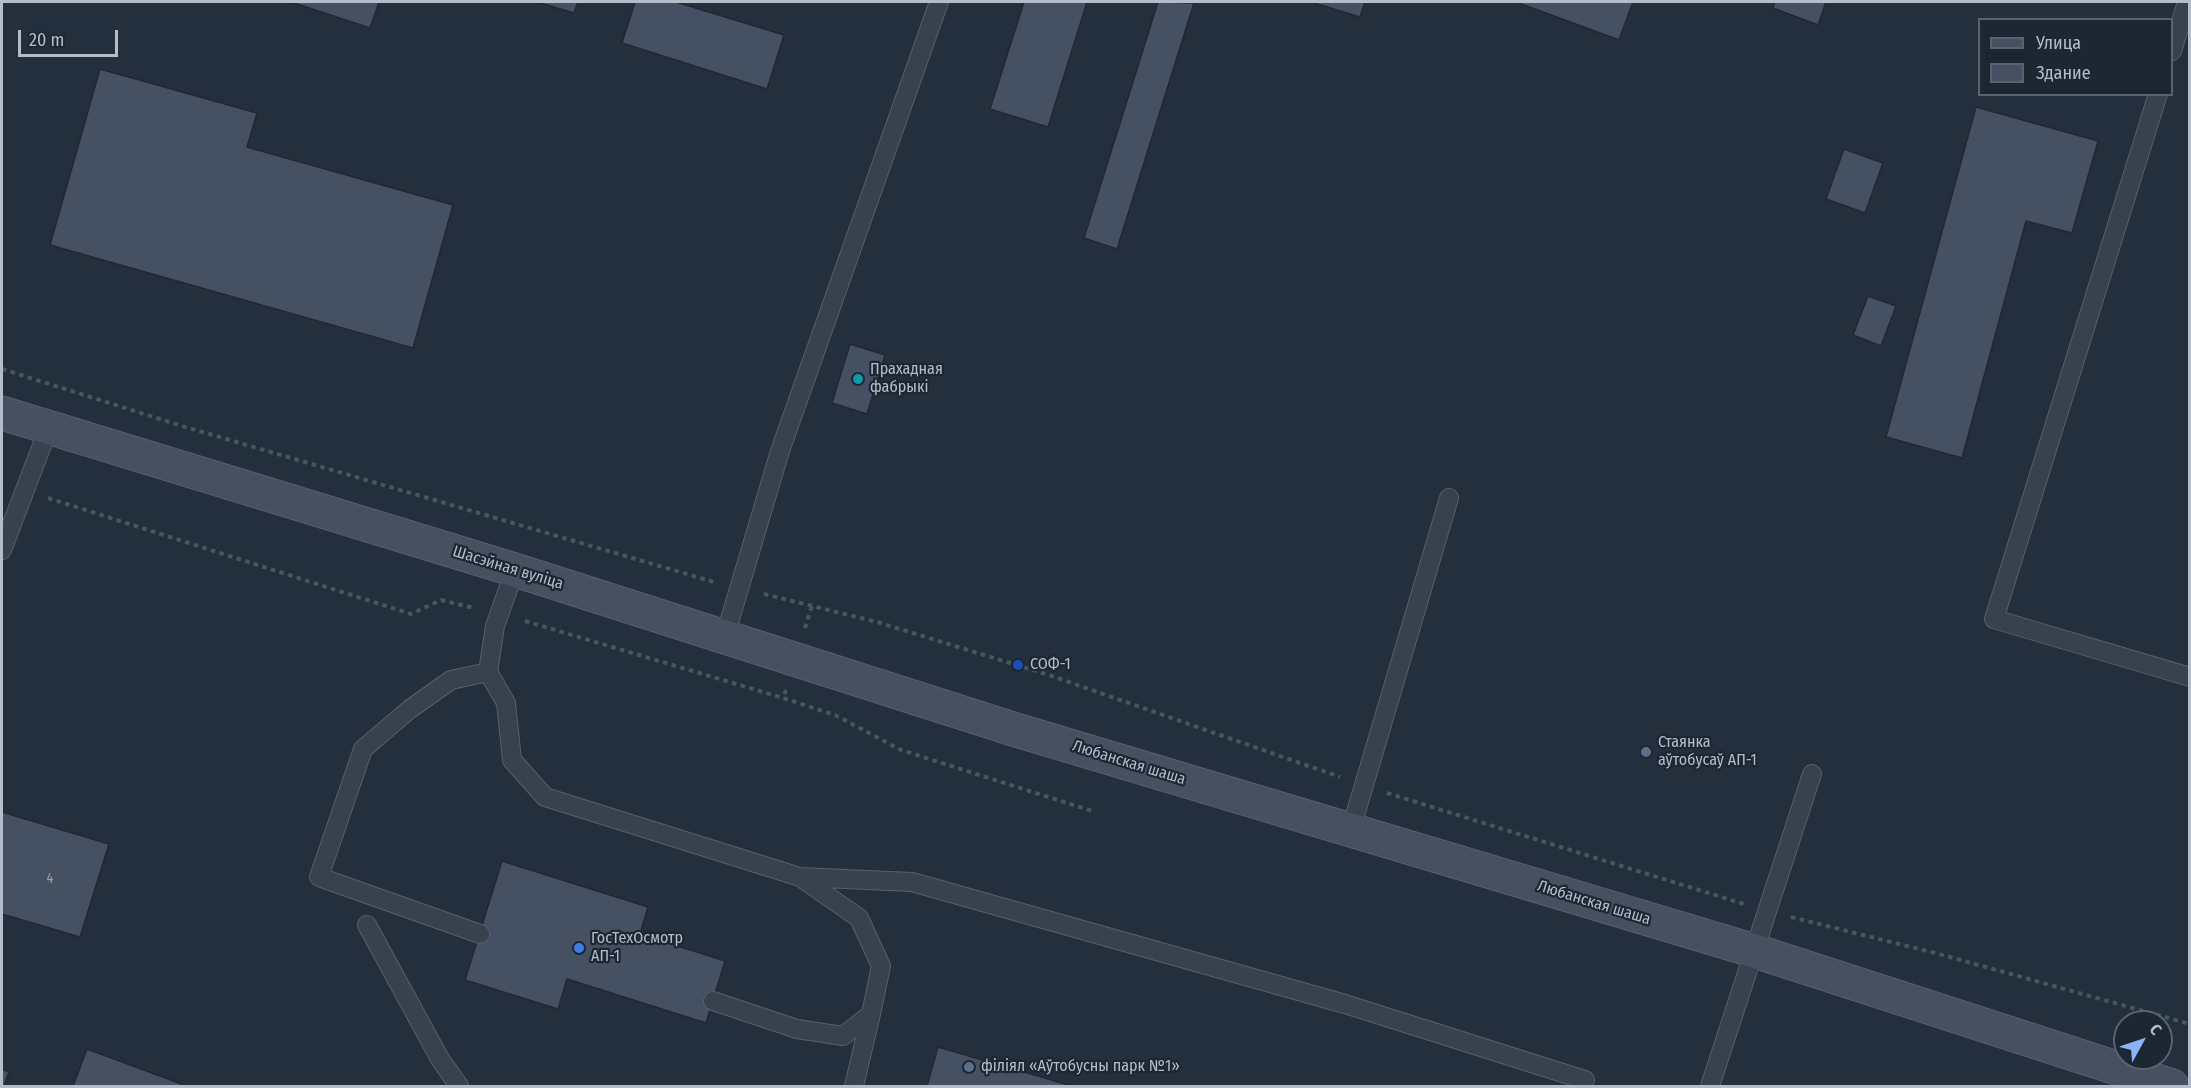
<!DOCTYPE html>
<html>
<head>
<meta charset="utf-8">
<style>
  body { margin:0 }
  #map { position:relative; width:2191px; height:1088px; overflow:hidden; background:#242f3e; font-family:"Fira Sans Condensed",sans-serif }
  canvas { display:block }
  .frame { position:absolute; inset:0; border:3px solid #b4bcc9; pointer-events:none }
  .legend { position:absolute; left:1978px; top:18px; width:195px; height:78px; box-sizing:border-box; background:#1d2633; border:2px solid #59626f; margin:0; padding:8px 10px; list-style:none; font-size:18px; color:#b4bcc9 }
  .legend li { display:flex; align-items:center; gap:12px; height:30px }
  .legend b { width:30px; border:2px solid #59626f }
  .north { position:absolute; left:2113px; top:1010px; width:60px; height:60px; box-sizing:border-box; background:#1d2633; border:2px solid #59626f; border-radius:50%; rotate:50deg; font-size:16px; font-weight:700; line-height:24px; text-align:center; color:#b4bcc9 }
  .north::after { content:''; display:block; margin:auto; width:21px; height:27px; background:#8ab4f8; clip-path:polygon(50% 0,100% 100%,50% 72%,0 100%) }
  .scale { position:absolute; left:18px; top:30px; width:100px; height:27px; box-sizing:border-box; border:3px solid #b4bcc9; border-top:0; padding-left:8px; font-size:18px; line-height:21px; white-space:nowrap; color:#b4bcc9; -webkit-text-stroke:4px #1d2633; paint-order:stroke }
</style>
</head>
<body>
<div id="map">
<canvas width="2191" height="1088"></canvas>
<div class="frame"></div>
<ul class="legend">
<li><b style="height:8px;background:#465061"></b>Улица</li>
<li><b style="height:16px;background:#455162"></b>Здание</li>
</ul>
<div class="north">С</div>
<div class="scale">20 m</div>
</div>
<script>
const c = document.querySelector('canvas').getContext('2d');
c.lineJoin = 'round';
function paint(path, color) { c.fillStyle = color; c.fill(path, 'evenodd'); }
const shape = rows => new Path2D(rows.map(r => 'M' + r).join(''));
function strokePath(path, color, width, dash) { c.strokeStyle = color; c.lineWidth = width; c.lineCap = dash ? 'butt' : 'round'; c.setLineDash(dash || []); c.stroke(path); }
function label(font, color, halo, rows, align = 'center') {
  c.font = font + ' "Fira Sans Condensed",sans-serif'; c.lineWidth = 4.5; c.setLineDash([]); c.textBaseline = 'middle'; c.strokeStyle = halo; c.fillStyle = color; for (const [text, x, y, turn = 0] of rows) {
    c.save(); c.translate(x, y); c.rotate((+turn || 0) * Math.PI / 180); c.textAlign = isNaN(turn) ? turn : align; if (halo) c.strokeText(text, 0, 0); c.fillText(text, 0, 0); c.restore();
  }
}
const building = shape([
  [291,2,379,2,370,28,291,2],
  [537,2,578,2,574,13,537,2],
  [635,2,676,2,784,35,767,89,622,43,635,2],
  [1024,2,1087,2,1048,127,990,109,1024,2],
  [1158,2,1194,3,1117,249,1084,238,1158,2],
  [1311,2,1365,2,1360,17,1311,2],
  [1516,2,1633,2,1619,40,1516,2],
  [1775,2,1826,2,1818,25,1773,8,1775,2],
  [100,69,257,113,247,147,453,205,413,348,50,245,100,69],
  [1976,107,2098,141,2072,233,2026,221,1962,458,1886,437,1976,107],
  [1844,149,1883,163,1865,213,1826,199,1844,149],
  [1868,296,1896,306,1881,346,1853,335,1868,296],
  [850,344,885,355,867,414,832,403,850,344],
  [2,812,109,844,80,937,2,914,2,812],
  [502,861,648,907,640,934,725,961,706,1023,567,979,558,1009,465,980,502,861],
  [938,1047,1072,1086,927,1086,938,1047],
  [87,1049,187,1086,73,1086,87,1049],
  [2,1069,9,1072,4,1086,2,1086,2,1069]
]);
paint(building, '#455162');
strokePath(building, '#1f2835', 1.5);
const service = shape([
  [2172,51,2187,2],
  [2158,94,1994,619,2190,677],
  [2,550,49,427],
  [515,570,495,626,488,672,506,703,512,760,545,797,800,877,859,918,881,966,871,1014,843,1036,797,1029,713,1001],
  [725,636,780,451,939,2],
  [1351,829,1449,498],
  [800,877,912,882,1345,1004,1585,1080],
  [367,925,440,1059,459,1086],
  [480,934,319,877,363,749,410,709,451,680,488,672],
  [854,1086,871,1014],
  [1710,1086,1812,774]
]);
const secondary = shape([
  [2,413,515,570,1013,729,1755,951,2172,1086]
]);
strokePath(service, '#565f6c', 20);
strokePath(secondary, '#565f6c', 35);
strokePath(shape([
  [2,369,182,426,714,582],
  [48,498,411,614,441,600,474,608],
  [764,594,877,622,1049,675,1340,777],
  [525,621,783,698],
  [805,628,812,606],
  [786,690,783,698,835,715,901,750,1092,811],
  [1387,793,1744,904],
  [1791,917,1939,954,2190,1024]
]), '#44595c', 4, [4.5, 4.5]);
strokePath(service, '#38414e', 18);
strokePath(secondary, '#465061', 33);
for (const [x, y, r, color] of [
  [858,379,6,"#0f9aa8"],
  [1018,665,6,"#1a4fb4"],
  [1646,752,6,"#5c6f8a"],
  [579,948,6,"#3f7fe0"],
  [969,1067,6,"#5c6f8a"]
]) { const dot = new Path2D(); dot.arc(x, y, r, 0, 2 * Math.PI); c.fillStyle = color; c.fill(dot); strokePath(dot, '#1d2633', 2); }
label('14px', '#98a1af', null, [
  ["4",50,879]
]);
label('16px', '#b4bcc9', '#1d2633', [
  ["Прахадная",870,370],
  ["фабрыкі",870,388],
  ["СОФ-1",1030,665],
  ["Стаянка",1658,743],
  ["аўтобусаў АП-1",1658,761],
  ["ГосТехОсмотр",591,939],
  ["АП-1",591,957],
  ["філіял «Аўтобусны парк №1»",981,1067]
], 'left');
label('16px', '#b4bcc9', '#1d2633', [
  ["Шасэйная вуліца",508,568,17],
  ["Любанская шаша",1129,763,17],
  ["Любанская шаша",1594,903,17]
]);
</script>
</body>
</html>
